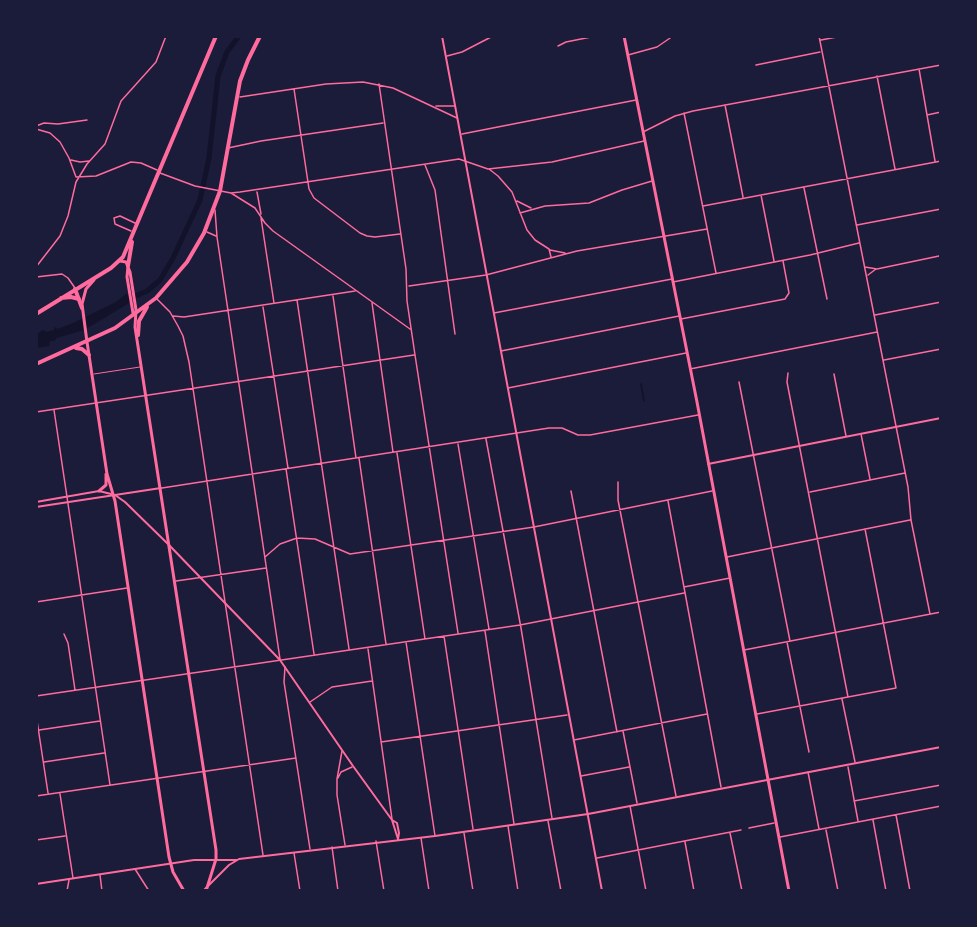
<!DOCTYPE html>
<html>
<head>
<meta charset="utf-8">
<style>
  body { margin:0 }
  #map { position:relative; width:977px; height:927px; overflow:hidden; background:#1b1b3a; font-family:"Times New Roman",serif }
  canvas { display:block }
  .frame { position:absolute; inset:0; border:38px solid #1b1b3a; pointer-events:none }
</style>
</head>
<body>
<div id="map">
<canvas width="977" height="927"></canvas>
<div class="frame"></div>
</div>
<script>
const c = document.querySelector('canvas').getContext('2d');
c.lineJoin = 'round';
function paint(path, color) { c.fillStyle = color; c.fill(path, 'evenodd'); }
const shape = rows => new Path2D(rows.map(r => 'M' + r).join(''));
function strokePath(path, color, width, dash) { c.strokeStyle = color; c.lineWidth = width; c.lineCap = dash ? 'butt' : 'round'; c.setLineDash(dash || []); c.stroke(path); }
paint(shape([
  [126,294,134,296,129,303,101,320,84,330,57,338,54,341,50,341,49,346,36,348,36,335,43,330,47,332,54,330,54,327,58,329,73,323,116,302]
]), '#12122b');
strokePath(shape([
  [641,384,644,401]
]), '#12122b', 1.5);
strokePath(shape([
  [131,298,147,291,160,280,173,258,200,200,209,158,218,76,227,52,239,36]
]), '#12122b', 5);
strokePath(shape([
  [94,374,140,367]
]), '#ff6b9d', 1);
strokePath(shape([
  [819,36,908,487,911,520,930,614],
  [821,40,842,36],
  [558,46,566,42,596,36],
  [628,55,657,47,673,36],
  [447,56,462,52,493,36],
  [756,65,820,52],
  [919,69,935,161],
  [877,76,895,169],
  [379,84,406,269,407,301,415,355,458,633],
  [294,89,309,189,314,198,360,233,367,236,375,237,400,234],
  [240,97,326,84,363,82,393,88,457,118],
  [725,105,743,197],
  [436,106,455,106],
  [684,113,716,273],
  [927,115,941,112],
  [36,126,44,123,58,124,87,120],
  [36,129,50,133,60,142,69,158,76,177,96,176,131,162,141,163,157,170],
  [643,132,675,116,693,111,941,65],
  [462,134,636,100],
  [228,148,261,141,383,123],
  [71,160,80,162,89,161],
  [425,165,435,190,455,334],
  [489,169,498,176,512,192,527,230,535,240,549,249,551,257],
  [160,173,195,186,231,193,240,192,459,159,488,169,552,162,644,141],
  [804,188,827,299],
  [257,192,261,214],
  [231,193,255,208,265,223,273,231,410,329],
  [761,195,774,261],
  [517,201,531,208],
  [703,206,941,161],
  [215,210,217,237,280,659],
  [520,213,545,206,589,203,622,190,652,181],
  [261,218,274,303],
  [857,225,941,209],
  [131,231,115,224,114,218,120,216,137,224],
  [207,232,216,236],
  [550,250,565,253],
  [36,267,60,236,68,216,76,182,87,164,105,144,121,101,156,62,166,36],
  [865,267,877,269,939,256],
  [868,275,876,269],
  [36,277,62,274,68,278,75,288],
  [673,282,810,255,859,243],
  [409,286,486,275,577,251,707,229],
  [333,296,356,458],
  [157,299,170,312,178,326,183,336,189,362,263,855],
  [297,300,349,649],
  [372,303,393,452],
  [263,307,288,468],
  [494,313,672,279],
  [875,315,941,302],
  [173,316,184,317,355,291],
  [681,319,785,299,789,293,783,261],
  [501,351,679,316],
  [884,360,941,349],
  [690,369,877,332],
  [788,373,787,382,848,697],
  [834,374,846,436],
  [739,382,790,641],
  [508,388,686,353],
  [54,410,110,785],
  [36,412,414,355],
  [861,434,870,479],
  [486,439,521,628,552,818],
  [458,444,489,629],
  [397,453,425,639],
  [359,458,386,644],
  [286,469,314,654],
  [618,482,618,500,676,796],
  [162,488,549,428,562,428,578,435,590,435,698,415],
  [571,491,617,732],
  [810,492,905,473],
  [668,501,721,787],
  [265,557,280,544,297,538,315,539,350,554,534,527,712,491],
  [727,557,910,520],
  [176,581,266,568],
  [684,587,730,578],
  [36,602,127,588],
  [485,631,514,824],
  [64,634,68,643,75,690],
  [444,636,473,829],
  [406,642,435,836],
  [787,642,809,752],
  [368,649,392,819],
  [744,650,941,612],
  [285,667,284,682,310,849],
  [36,696,520,625,684,593],
  [842,699,855,762],
  [310,702,332,687,372,681],
  [36,714,48,793],
  [757,714,896,688,865,529],
  [39,730,100,721],
  [623,731,637,803],
  [574,740,707,714],
  [381,742,567,715],
  [342,751,337,779,337,795,345,845],
  [44,762,104,753],
  [848,767,858,821],
  [808,772,819,829],
  [581,776,629,767],
  [338,778,341,772,352,767],
  [60,794,73,878],
  [36,796,296,758],
  [854,801,941,785],
  [630,806,646,891],
  [896,815,910,891],
  [873,820,886,891],
  [548,821,561,891],
  [508,826,518,891],
  [749,828,774,823],
  [826,830,838,891],
  [464,833,473,891],
  [730,833,742,891],
  [780,837,941,806],
  [421,838,429,891],
  [36,840,65,836],
  [376,841,384,891],
  [685,842,694,891],
  [332,847,338,891],
  [294,853,300,891],
  [597,858,741,830],
  [135,869,149,891],
  [100,875,102,891],
  [67,891,69,880]
]), '#ff6b9d', 1.5);
strokePath(shape([
  [442,36,602,891],
  [708,464,941,418],
  [115,495,125,502,169,545,280,660,353,766,392,820,397,823,399,833,398,839],
  [392,820,398,839],
  [36,884,194,860,237,860],
  [203,891,229,865,239,859,435,836,588,814,941,747]
]), '#ff6b9d', 2);
strokePath(shape([
  [36,502,99,491,111,494],
  [36,507,161,488]
]), '#ff6b9d', 2);
strokePath(shape([
  [624,36,697,402,789,891],
  [120,261,126,262,130,272,136,310,135,327,216,850,216,859,206,891],
  [128,266,127,277,133,313],
  [94,280,86,289,82,304,87,342,107,474,115,501,169,857,173,872,184,891],
  [99,491,106,485,106,474]
]), '#ff6b9d', 3);
strokePath(shape([
  [128,266,132,242],
  [75,289,82,308],
  [61,298,71,297,79,299],
  [36,314,111,268,123,257,216,36],
  [138,335,139,321,147,307],
  [76,348,82,349,89,355],
  [36,364,115,328,156,298,187,262,204,233,220,191,240,81,248,60,260,36]
]), '#ff6b9d', 4);
</script>
</body>
</html>
